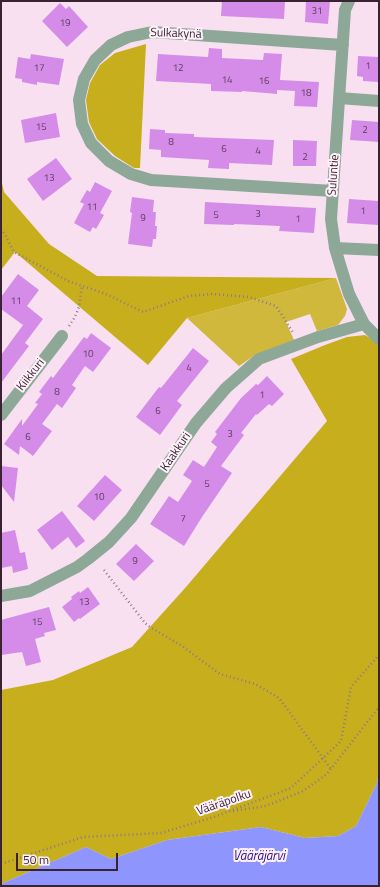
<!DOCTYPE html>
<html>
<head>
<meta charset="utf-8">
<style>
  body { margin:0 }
  #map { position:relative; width:380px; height:887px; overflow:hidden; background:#f9e0f0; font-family:"Titillium Web",sans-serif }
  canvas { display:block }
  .frame { position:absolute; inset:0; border:2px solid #392333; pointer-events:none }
  .scale { position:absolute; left:16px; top:853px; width:102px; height:18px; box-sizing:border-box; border:2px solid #392333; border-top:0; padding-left:5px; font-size:12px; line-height:14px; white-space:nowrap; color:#392333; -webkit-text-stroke:3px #fef1f9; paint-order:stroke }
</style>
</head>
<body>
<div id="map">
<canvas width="380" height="887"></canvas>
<div class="frame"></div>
<div class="scale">50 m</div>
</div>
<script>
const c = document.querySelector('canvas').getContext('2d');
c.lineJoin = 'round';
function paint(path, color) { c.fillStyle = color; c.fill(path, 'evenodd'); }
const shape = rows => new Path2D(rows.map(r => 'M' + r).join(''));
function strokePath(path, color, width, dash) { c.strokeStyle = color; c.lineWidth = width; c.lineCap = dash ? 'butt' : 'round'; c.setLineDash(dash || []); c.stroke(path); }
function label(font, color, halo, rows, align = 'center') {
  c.font = font + ' "Titillium Web",sans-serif'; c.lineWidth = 4; c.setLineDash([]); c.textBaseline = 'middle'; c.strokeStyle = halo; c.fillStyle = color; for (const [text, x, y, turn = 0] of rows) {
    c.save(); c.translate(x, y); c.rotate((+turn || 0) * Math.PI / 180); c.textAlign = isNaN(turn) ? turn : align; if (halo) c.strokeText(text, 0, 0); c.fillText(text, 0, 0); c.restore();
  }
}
paint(shape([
  [336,278,347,309,345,316,338,325,317,331,310,314,286,322,294,340,255,355,239,366,187,318]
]), '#cfb83b');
paint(shape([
  [146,44,140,168,134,168,115,156,97,139,89,122,86,100,90,83,100,65,115,53],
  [1,179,4,192,49,244,97,276,336,278,187,318,148,365,15,252,1,270],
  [365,335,375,341,379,346,379,770,377,783,356,826,338,836,305,838,261,827,167,840,111,859,86,847,1,884,1,690,53,680,132,647,186,587,327,421,291,359,325,345,347,337]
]), '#c6ae1c');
paint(shape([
  [379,770,379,886,1,886,1,884,86,847,111,859,167,840,261,827,305,838,338,836,356,826,377,783]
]), '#8e96fd');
paint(shape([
  [222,1,285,1,284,19,221,16],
  [306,1,330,1,328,24,305,22],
  [60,3,66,9,69,6,88,27,67,47,42,21],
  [209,48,222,49,222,58,263,60,264,53,282,54,280,80,319,82,317,107,294,106,295,91,277,90,277,94,242,91,242,92,211,91,211,84,156,81,158,54,208,57],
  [31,54,64,59,59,85,37,82,37,85,22,82,22,79,15,78,18,57,30,59],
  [358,56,379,57,379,82,363,81,363,77,357,76],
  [56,113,60,137,25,143,21,120],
  [352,120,379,122,379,142,350,140],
  [150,129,165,130,165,133,194,134,194,137,274,140,272,165,229,163,229,169,208,168,209,160,161,157,161,150,149,149],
  [293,140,317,141,316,166,293,166],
  [56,158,72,179,43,201,27,179],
  [95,182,112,191,100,213,104,215,96,229,93,227,90,232,74,223,84,204,80,202,87,190,90,192],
  [132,197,154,200,153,212,156,212,155,226,157,226,156,239,153,239,152,247,128,244,132,213,130,212],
  [349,199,379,201,379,225,347,223],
  [205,202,316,208,314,233,279,231,280,226,234,224,234,225,204,224],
  [18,274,39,290,27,306,43,319,25,343,29,346,1,383,1,355,23,325,1,309,1,297],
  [91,333,111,348,93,372,85,366,72,385,76,388,62,408,57,404,42,424,52,431,33,456,20,446,19,455,4,444,22,419,22,426,38,404,35,403,42,394,39,392,51,376,53,378,84,337,87,339],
  [193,348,209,361,177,401,182,405,160,435,136,417,159,387,161,388],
  [267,376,284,394,272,406,269,404,257,415,256,414,241,433,244,435,221,466,232,473,202,517,184,546,150,524,169,496,178,502,192,481,183,475,193,460,204,467,217,447,211,442,217,434,215,432,241,398,256,384,258,385],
  [1,466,18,468,14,502,1,485],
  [105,475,122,490,94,521,77,506],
  [62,511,85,541,76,548,68,537,52,550,37,530],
  [15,530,20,553,25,552,28,569,13,573,12,566,1,568,1,533],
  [136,544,154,561,134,581,116,564],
  [88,587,100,604,80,619,79,618,74,622,62,607,72,599,71,597,79,591,80,593],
  [49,607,56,630,44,633,45,636,35,639,41,662,26,666,22,652,1,655,1,620]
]), '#d48ce8');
strokePath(shape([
  [1,229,3,231,14,252,68,281,106,294,143,312,189,296,212,294,249,297,276,306,294,334],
  [69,326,75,317,79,307,82,286],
  [104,570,145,623,150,627,182,646,220,674,255,684,279,698,331,769],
  [233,811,266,806,303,791,327,774,379,707],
  [1,864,83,837,161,833,214,817,291,788,341,741,351,687,379,655]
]), '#907989', 2.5, [1, 3]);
strokePath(shape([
  [349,1,345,10,331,219,335,248,349,294,364,324,379,339],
  [339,98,379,101],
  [333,191,151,180,131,174,109,161,91,143,82,124,79,100,84,79,95,60,111,45,128,37,152,32,343,45],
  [335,248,379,250],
  [1,415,62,336],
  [1,596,30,591,77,567,88,559,109,542,131,518,196,423,226,388,259,359,318,337,364,324]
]), '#8da897', 12);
label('10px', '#603d60', null, [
  ["31",317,12],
  ["19",65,24],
  ["1",368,67],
  ["17",39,69],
  ["12",178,69],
  ["14",227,81],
  ["16",264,82],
  ["18",306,94],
  ["15",41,128],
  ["2",365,131],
  ["8",171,143],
  ["6",224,150],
  ["4",258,152],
  ["2",305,158],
  ["13",49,179],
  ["11",92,208],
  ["1",363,212],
  ["3",258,215],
  ["5",216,216],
  ["9",143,219],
  ["1",298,220],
  ["11",16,302],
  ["10",88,355],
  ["4",189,369],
  ["8",57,393],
  ["1",262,396],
  ["6",158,412],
  ["3",230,435],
  ["6",28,438],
  ["5",207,485],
  ["10",99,498],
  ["7",183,520],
  ["9",135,562],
  ["13",84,603],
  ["15",37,623]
]);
label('12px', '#392333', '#fef1f9', [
  ["Sulkakynä",176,34,2],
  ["Suluntie",334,175,-86],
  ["Kiikkuri",31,375,-52],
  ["Kaakkuri",176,452,-56],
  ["Vääräpolku",224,803,-19]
]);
label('italic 13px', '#290f89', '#fef1f9', [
  ["Vääräjärvi",259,857]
]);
</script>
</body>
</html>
